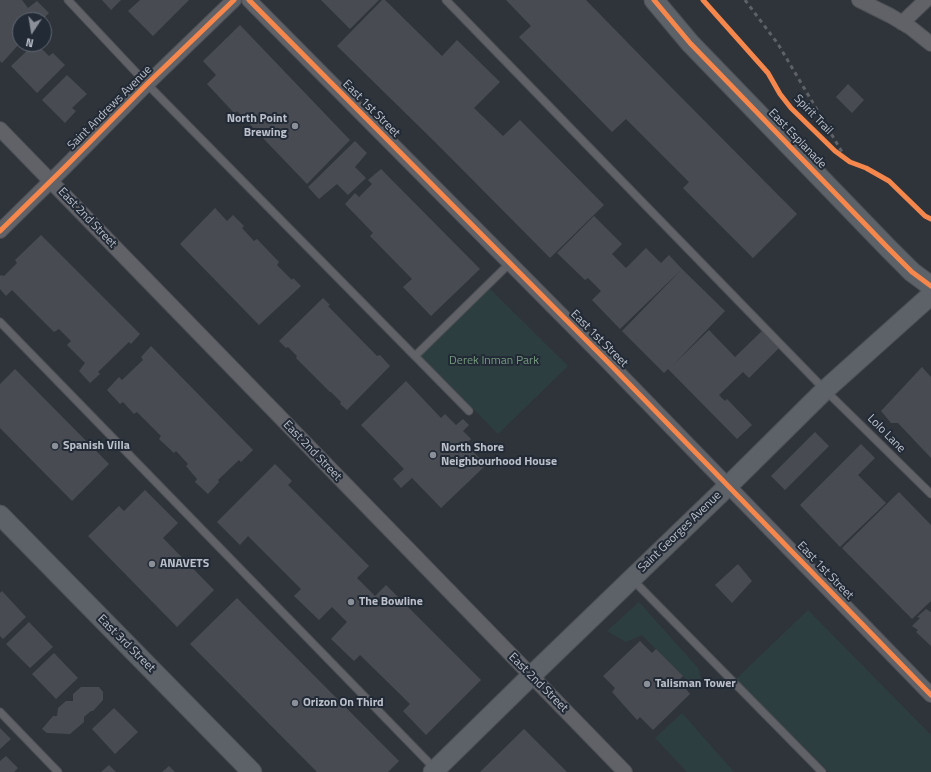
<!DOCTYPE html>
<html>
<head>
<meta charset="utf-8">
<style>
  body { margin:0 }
  #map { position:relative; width:931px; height:772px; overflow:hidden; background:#2f343b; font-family:"Titillium Web",sans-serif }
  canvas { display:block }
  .north { position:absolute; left:12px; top:12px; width:40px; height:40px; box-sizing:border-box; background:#222a36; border:1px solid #5f6671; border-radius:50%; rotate:192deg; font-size:11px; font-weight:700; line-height:16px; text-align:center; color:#bbc0ca }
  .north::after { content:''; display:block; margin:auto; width:14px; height:18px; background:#8a8f98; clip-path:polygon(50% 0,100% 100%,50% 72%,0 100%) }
</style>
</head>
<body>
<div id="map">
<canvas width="931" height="772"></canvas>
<div class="north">N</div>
</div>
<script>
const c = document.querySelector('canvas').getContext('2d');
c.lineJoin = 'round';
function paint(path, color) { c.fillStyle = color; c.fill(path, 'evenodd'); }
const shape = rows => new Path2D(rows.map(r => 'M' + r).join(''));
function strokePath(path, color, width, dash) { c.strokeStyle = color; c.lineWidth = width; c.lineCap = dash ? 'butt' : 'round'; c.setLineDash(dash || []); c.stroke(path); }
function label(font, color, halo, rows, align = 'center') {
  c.font = font + ' "Titillium Web",sans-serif'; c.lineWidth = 4; c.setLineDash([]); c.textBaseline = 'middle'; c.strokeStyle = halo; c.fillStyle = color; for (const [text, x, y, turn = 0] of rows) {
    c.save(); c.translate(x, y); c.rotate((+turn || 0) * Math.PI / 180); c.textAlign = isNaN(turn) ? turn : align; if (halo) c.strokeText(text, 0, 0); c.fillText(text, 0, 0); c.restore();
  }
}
paint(shape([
  [489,288,568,366,498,434,420,355],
  [639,602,698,668,701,678,694,687,642,635,626,642,607,631],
  [808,610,931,735,931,772,829,772,736,679],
  [682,713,734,772,687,772,655,738]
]), '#2d3e41');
paint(shape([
  [0,0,22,0,28,8,37,1,49,13,42,20,20,20,20,43,2,63,0,61],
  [102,0,121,0,111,10],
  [140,0,189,0,153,36,128,11],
  [321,0,379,0,350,29],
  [382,0,385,0,442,56,457,40,500,82,474,108,503,136,520,120,604,205,550,258,437,144,337,46],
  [506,0,586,0,665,81,797,214,753,258,683,188,689,182,626,119,612,132,519,37,531,26],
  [240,25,350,140,307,184,237,111,235,114,207,84,216,75,203,61],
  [34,44,37,44,49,56,53,53,65,65,37,93,11,66],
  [67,75,87,94,72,108,76,111,65,123,42,100],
  [848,84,864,100,852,113,836,97],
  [355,141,367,153,355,167,366,178,348,195,337,184,319,199,308,187],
  [381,169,480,269,431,316,403,287,412,279,370,236,373,233,345,204,355,193,359,197,372,184,368,180],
  [215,208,227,221,233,215,244,226,242,228,254,241,257,239,279,262,277,265,292,280,293,278,301,286,259,325,180,244],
  [594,216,622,244,612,254,626,268,646,248,661,263,669,255,682,269,620,329,592,300,601,291,588,278,585,280,557,253],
  [41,235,140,334,131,344,129,342,98,372,100,374,90,383,79,371,85,363,67,345,71,341,59,329,54,332,12,290,6,296,0,289,0,276,1,275,4,276,17,263,15,260],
  [682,269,725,311,674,364,709,330,735,357,764,329,780,347,749,378,743,372,719,395,725,401,727,399,752,425,737,439,668,369,664,373,622,331],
  [323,298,330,305,328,306,377,356,380,355,390,366,347,410,340,404,341,402,331,392,330,392,296,358,297,356,288,347,286,348,279,341],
  [151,346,253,450,241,462,239,460,218,480,219,482,208,494,195,482,197,479,186,466,188,464,176,451,174,453,159,439,161,436,137,412,134,414,123,402,120,404,107,390,119,377,122,380,143,360,141,357],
  [922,367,931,377,931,458,898,423,891,423,881,411],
  [15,369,109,464,72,501,0,428,0,384],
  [406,381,441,418,445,414,456,425,463,419,469,425,463,431,471,439,466,444,486,465,441,508,412,478,401,488,393,479,404,469,361,425],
  [815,432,829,446,785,490,771,476],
  [861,444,875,458,858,475,886,503,840,547,800,505],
  [275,464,292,481,288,485,369,566,357,578,375,596,386,585,481,680,426,735,403,711,410,704,360,655,354,661,331,639,347,622,332,607,319,620,294,596,301,589,248,536,240,545,217,522],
  [145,490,178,523,163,538,214,590,177,627,88,536,119,506,124,511],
  [899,492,931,525,931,601,912,619,842,548],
  [738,564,752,581,732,603,715,585],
  [2,591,26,617,3,639,0,636,0,593],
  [237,598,399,761,388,772,317,772,190,644],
  [926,609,931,612,931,646,916,632,918,630,912,626,920,618,917,617],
  [29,622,53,647,30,668,6,644],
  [640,641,652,653,656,649,683,676,679,680,690,694,653,730,640,717,637,720,612,692,615,688,603,676],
  [54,653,78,678,56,699,32,674],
  [81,687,99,687,103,692,103,700,93,711,91,711,84,717,84,722,70,734,47,733,42,729,53,716,57,716,58,708,66,701,73,701,73,694],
  [114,708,138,732,115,754,92,729],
  [0,728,11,739,0,749],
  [524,729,567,772,480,772],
  [6,756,18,768,14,772,0,772,0,761],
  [109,765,116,772,101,772],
  [169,766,175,772,162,772]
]), '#484c52');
const lane = shape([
  [68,0,147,84,469,411],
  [446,0,825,390,931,494],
  [0,322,435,769],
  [415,356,510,263],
  [633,580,822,772],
  [0,712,58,772]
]);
const street = shape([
  [249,0,603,357,931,695],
  [859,0,891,16,911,28,931,44],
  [902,23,926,0],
  [0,129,625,772],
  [0,231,65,167,147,84,234,0]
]);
const secondary = shape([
  [654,0,690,43,889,249,912,272,931,286],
  [0,515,252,772],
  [433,772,531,676,728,486,825,390,931,295]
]);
strokePath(lane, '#4d5055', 9);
strokePath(street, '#4d5055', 16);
strokePath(secondary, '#4d5055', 21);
strokePath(lane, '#606268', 7);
strokePath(street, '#606268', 14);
strokePath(secondary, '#5d6168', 19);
strokePath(shape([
  [745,0,778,44,842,152]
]), '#5e6167', 3, [4, 4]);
strokePath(shape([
  [249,0,603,357,931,695],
  [654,0,690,43,889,249,912,272,931,286],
  [703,0,768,73,780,94,791,108,835,151,850,162,866,168,889,181,925,216,931,219],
  [0,231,65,167,147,84,234,0]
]), '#f5874c', 5);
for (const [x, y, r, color] of [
  [295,126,4,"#8a8f98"],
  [55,446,4,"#8a8f98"],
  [433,455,4,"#8a8f98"],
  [152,564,4,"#8a8f98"],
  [351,602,4,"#8a8f98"],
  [647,684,4,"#8a8f98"],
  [295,703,4,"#8a8f98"]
]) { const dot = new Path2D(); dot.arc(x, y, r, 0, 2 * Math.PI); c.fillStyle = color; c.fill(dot); strokePath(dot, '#222a36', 1.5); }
label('12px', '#bbc0ca', '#222a36', [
  ["Saint Andrews Avenue",110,108,-45],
  ["East 1st Street",371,109,45],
  ["Spirit Trail",813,115,46],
  ["East Esplanade",797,139,46],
  ["East 2nd Street",87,218,46],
  ["East 1st Street",599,339,45],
  ["Lolo Lane",886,434,45],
  ["East 2nd Street",312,451,46],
  ["Saint Georges Avenue",680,532,-44],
  ["East 1st Street",825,571,46],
  ["East 3rd Street",126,644,45],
  ["East 2nd Street",538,683,45]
]);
label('bold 12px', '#bbc0ca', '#222a36', [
  ["North Point",287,119,"right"],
  ["Brewing",287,133,"right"],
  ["Spanish Villa",63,446],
  ["North Shore",441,448],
  ["Neighbourhood House",441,462],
  ["ANAVETS",160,564],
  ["The Bowline",359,602],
  ["Talisman Tower",655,684],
  ["Orizon On Third",303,703]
], 'left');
label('12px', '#74997d', '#222a36', [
  ["Derek Inman Park",494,361]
]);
</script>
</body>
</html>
